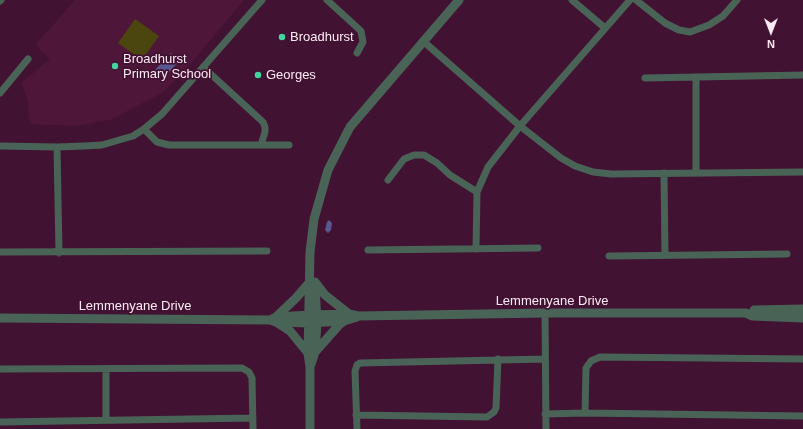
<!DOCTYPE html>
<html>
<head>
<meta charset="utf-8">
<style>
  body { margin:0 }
  #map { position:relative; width:803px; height:429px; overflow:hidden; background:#411231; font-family:Arial,sans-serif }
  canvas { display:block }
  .north { position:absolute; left:751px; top:12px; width:40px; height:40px; -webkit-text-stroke:3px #411231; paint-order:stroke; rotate:180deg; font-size:11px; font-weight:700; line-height:16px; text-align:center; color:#ffebf5 }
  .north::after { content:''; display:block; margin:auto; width:14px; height:18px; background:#ffebf5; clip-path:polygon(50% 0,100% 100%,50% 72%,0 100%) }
</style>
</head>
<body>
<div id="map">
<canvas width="803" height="429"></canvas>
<div class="north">N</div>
</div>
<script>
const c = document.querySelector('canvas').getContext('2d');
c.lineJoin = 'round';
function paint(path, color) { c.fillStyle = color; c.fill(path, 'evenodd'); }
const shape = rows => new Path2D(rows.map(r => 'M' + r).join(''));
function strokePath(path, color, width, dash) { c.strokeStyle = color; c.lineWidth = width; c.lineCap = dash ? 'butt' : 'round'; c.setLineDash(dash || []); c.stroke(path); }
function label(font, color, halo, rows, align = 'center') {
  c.font = font + ' Arial,sans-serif'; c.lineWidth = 3.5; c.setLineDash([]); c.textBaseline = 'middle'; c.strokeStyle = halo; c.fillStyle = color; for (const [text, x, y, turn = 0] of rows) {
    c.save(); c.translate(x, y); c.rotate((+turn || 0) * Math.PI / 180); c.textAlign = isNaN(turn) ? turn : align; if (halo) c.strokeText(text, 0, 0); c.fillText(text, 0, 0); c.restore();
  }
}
paint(shape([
  [75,0,244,0,183,73,162,93,110,120,76,126,30,124,28,101,21,83,50,59,38,48,37,43]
]), '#4e173a');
paint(shape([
  [135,19,159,36,142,60,118,43]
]), '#4b4610');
paint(shape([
  [171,53,179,61,164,78,155,70],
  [329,220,332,223,331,230,328,233,325,230,327,222]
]), '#595792');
strokePath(shape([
  [327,0,361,31,363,42,357,53],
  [572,0,605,28],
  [636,0,665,23,679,30,690,32,709,25,723,16,737,0],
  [0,1,1,0],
  [423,41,520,126,561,158,575,166,593,172,611,174,803,172],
  [203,67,263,122,265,127,265,132,261,145],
  [696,77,696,173],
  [645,78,803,75],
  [0,93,28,59],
  [144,129,157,142,169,145,289,145],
  [0,146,57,147,84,146,102,145,133,136,144,129,162,114,262,0],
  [57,147,59,253],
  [664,173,665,255],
  [388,180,404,159,414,155,424,155,437,163,450,175,477,192],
  [476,249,477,192,488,167,520,126,630,0],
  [368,250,538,248],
  [0,252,267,251],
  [609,256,787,254],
  [545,313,546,429],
  [0,369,242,368,249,372,252,378,253,429],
  [106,369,106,420],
  [585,413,586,368,591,361,600,357,803,359],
  [545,414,585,413,803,416],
  [356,415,487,417,494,412,496,408,498,359],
  [0,422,253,418],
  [357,429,355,371,357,365,360,363,545,359]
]), '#496357', 7);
strokePath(shape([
  [315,282,325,295,349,314],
  [754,310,803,309],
  [276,317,296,298,309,283],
  [0,318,270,320,276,322,309,323,344,321,357,317],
  [270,320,276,317,310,315,349,314,358,316,545,313,746,313,752,316,803,318],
  [276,322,290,331,308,353],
  [315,352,339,325,344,321],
  [311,364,315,352,317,323,315,285],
  [310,429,310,367,308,353,310,252,314,219,328,170,350,127,459,0]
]), '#496357', 9);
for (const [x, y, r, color] of [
  [282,37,4,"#44d49f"],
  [115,66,4,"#44d49f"],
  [258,75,4,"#44d49f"]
]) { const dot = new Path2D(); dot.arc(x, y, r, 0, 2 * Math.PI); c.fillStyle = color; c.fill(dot); strokePath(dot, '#411231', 1.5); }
label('13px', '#ffebf5', '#411231', [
  ["Broadhurst",290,37],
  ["Broadhurst",123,59],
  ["Primary School",123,74],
  ["Georges",266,75]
], 'left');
label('13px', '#ffebf5', '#411231', [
  ["Lemmenyane Drive",552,301],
  ["Lemmenyane Drive",135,306]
]);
</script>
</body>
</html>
